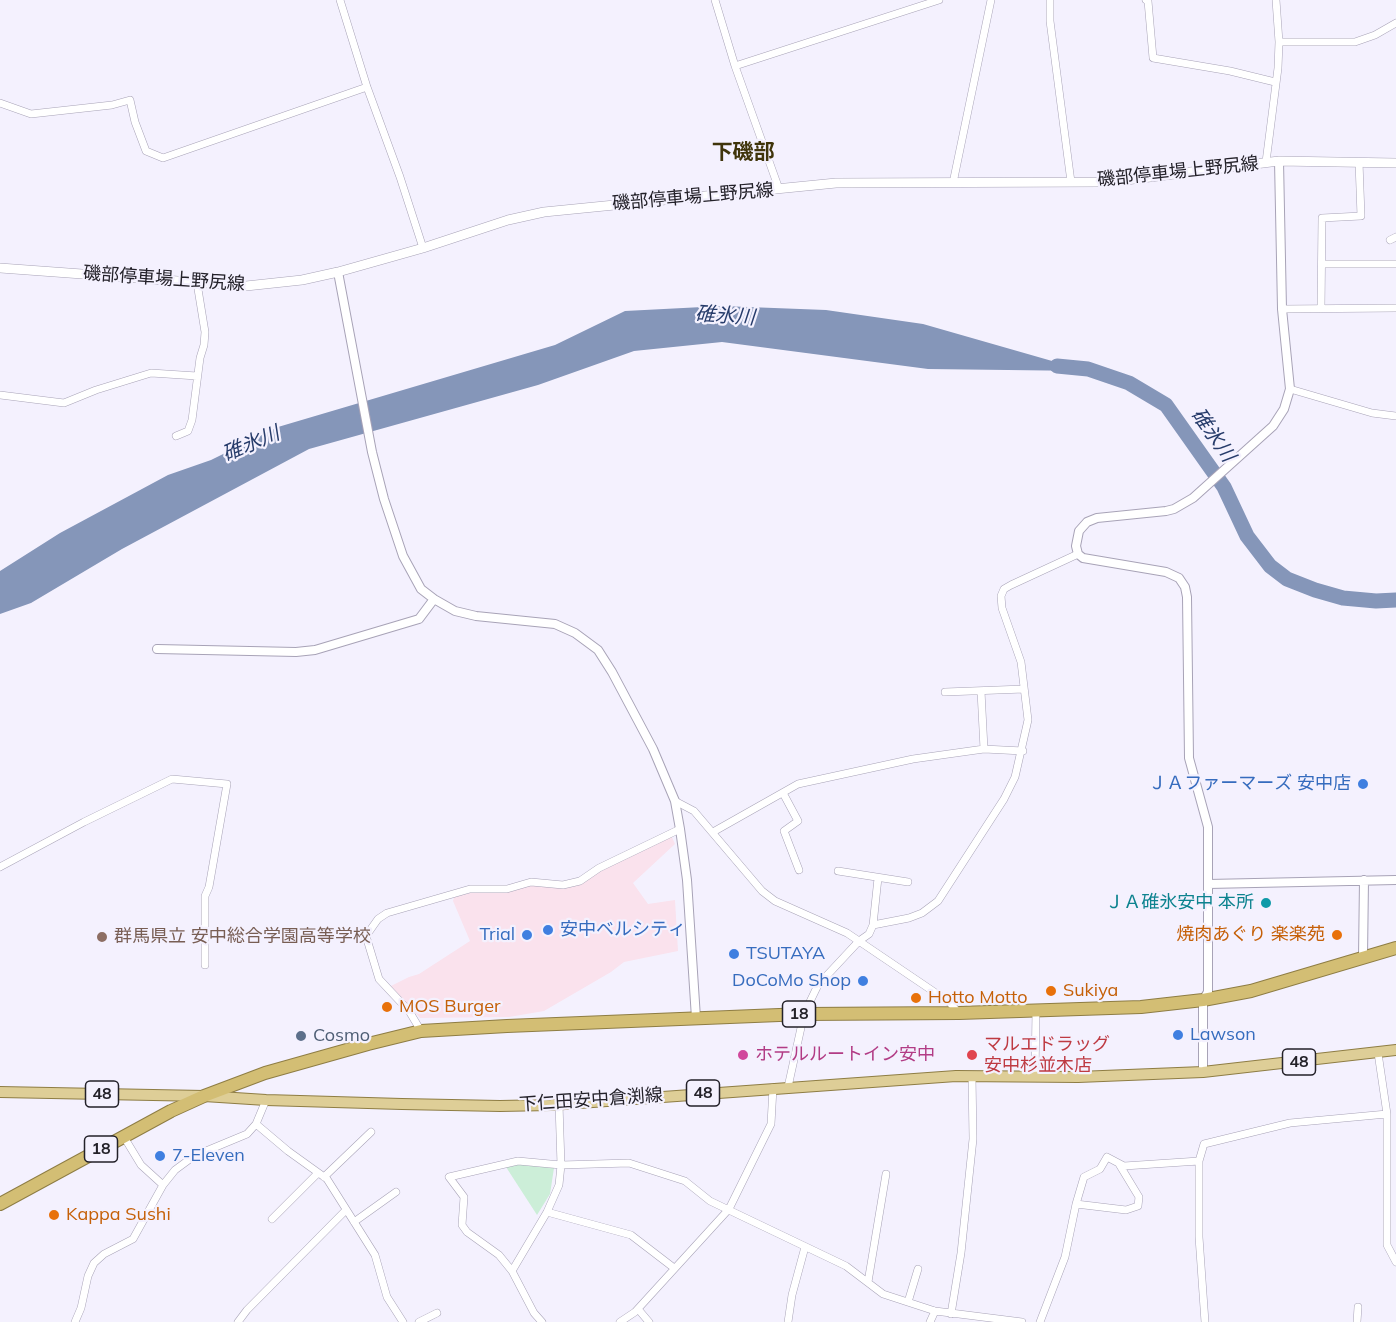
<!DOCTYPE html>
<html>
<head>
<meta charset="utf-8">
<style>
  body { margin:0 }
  canvas { display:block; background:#f4f1fe }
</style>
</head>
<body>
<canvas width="1396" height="1322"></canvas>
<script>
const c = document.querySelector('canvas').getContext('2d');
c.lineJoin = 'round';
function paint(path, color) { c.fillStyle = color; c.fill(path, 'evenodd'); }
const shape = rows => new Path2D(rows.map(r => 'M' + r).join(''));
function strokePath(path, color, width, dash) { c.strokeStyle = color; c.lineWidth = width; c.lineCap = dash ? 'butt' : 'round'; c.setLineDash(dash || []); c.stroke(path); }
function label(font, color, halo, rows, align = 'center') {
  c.font = font + ' Mulish,"Noto Sans JP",sans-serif'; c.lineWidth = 4.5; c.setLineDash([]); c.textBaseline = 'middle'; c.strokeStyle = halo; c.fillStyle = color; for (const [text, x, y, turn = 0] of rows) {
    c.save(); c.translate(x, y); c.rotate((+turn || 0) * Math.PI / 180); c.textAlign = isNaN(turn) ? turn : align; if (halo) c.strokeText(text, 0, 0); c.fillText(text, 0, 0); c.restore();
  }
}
paint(shape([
  [671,835,675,844,633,883,648,904,675,900,678,951,624,962,611,972,544,1011,509,1017,420,1018,391,986,409,977,419,974,470,941,453,901,454,897,474,892,532,884,563,887]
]), '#fae2ed');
paint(shape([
  [519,1163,554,1168,550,1194,537,1215,506,1167]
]), '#cceed8');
paint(shape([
  [722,306,826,310,923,324,1087,371,928,369,722,342,634,351,538,385,309,449,122,549,31,603,0,614,0,571,60,533,168,475,211,460,278,427,555,345,625,311]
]), '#8596b9');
strokePath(shape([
  [1057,366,1088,369,1129,383,1166,405,1224,487,1247,536,1270,566,1287,579,1315,590,1343,598,1376,601,1396,600]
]), '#8596b9', 15);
const minor = shape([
  [340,0,367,87,400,177,423,248],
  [715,0,735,66,779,189],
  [1050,0,1050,21,1071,182],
  [1146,0,1148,1,1153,58,1230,71,1275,82],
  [1279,42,1355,42,1375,35,1396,23],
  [735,66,939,0],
  [0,103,31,114,112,105,130,100,135,122,146,151,163,158,367,87],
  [1266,162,1278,68,1279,42,1276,0],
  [953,183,991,0],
  [1390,240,1396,237],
  [1322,264,1396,264],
  [1282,309,1396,308],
  [1321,309,1322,218,1361,216,1359,162],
  [1290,389,1372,413,1396,416],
  [0,395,64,403,96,390,151,373,197,376],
  [176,436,188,431,192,420,200,358,204,345,205,332,197,283],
  [981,691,984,749],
  [945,692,1024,689],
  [783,793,798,821,784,831,799,870],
  [675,801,694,811,762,891,775,901,847,933,949,1002,959,1013],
  [713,832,798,784,913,759,984,749,1023,751],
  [0,867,84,822,172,779,227,784,209,887,205,896,205,965],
  [838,871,908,882],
  [873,925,878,878],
  [421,1031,409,1011,379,979,366,936,378,919,387,913,470,889,507,889,531,882,563,885,580,881,599,868,680,829],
  [1378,1053,1387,1114,1387,1245,1396,1262],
  [1035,1077,1036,1010],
  [788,1087,804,1014,818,985,859,941,869,934,873,925,909,918,922,913,938,901,1004,799,1015,777,1028,720,1021,662,1002,608,1001,596,1004,589,1011,585,1078,554],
  [256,1124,288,1151,327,1179,375,1255,387,1297,403,1322],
  [124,1137,141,1165,163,1185],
  [1119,1164,1139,1197,1138,1206,1126,1210,1076,1204,1084,1177,1100,1169,1107,1157,1124,1166,1199,1161],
  [324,1177,371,1132],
  [547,1212,631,1235,674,1268],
  [272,1219,318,1173],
  [354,1222,396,1192],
  [512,1271,547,1212,559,1185,561,1165,559,1104],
  [868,1282,886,1174],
  [908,1302,918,1269],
  [638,1309,649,1322],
  [951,1314,961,1253,973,1139,972,1076],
  [75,1322,81,1308,88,1276,94,1263,104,1254,133,1239,163,1185,175,1170,194,1156,247,1134,256,1124,266,1100],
  [238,1322,247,1310,346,1210],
  [419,1322,437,1313],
  [542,1322,534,1313,512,1271,499,1255,467,1232,462,1225,464,1197,449,1177,518,1161,561,1165,629,1163,685,1181,710,1201,846,1266,883,1294,935,1311,1022,1322],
  [620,1322,635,1312,729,1209,771,1124,773,1088],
  [788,1322,792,1295,805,1247],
  [930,1322,935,1311],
  [1040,1322,1065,1257,1076,1204],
  [1205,1322,1199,1237,1199,1161,1204,1144,1290,1123,1387,1114],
  [1357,1322,1358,1307]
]);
const tertiary = shape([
  [338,272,372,452,384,499,403,556,421,589,434,599,455,611,476,616,555,624,575,633,598,650,612,672,653,749,675,801,680,829,687,880,696,1018],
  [157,649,296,652,315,650,419,619,434,599],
  [1208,884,1396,880],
  [1363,957,1364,880],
  [1203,1072,1203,1000,1208,992,1208,827,1189,758,1187,597,1185,587,1179,578,1166,572,1083,558,1078,554,1076,546,1079,531,1087,522,1097,518,1166,511,1174,509,1193,498,1273,426,1284,409,1290,389,1282,309,1279,161]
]);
const secondary = shape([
  [0,268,246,286,302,280,338,272,423,248,508,220,544,212,836,183,1100,182,1126,180,1279,161,1396,163]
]);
const primary = shape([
  [0,1092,204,1096,266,1100,402,1104,500,1106,551,1105,956,1076,1078,1077,1203,1072,1396,1050]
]);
const trunk = shape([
  [0,1204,171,1111,204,1096,265,1073,368,1044,421,1031,507,1026,804,1014,959,1013,1141,1007,1203,1000,1251,991,1396,948]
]);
strokePath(minor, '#a8a3b7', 8);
strokePath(tertiary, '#a8a3b7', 10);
strokePath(secondary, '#a8a3b7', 10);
strokePath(primary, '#8e7d44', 12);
strokePath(trunk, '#8e7d44', 14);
strokePath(minor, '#fff', 7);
strokePath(tertiary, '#fff', 8);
strokePath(secondary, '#fff', 9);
strokePath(primary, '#dece97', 10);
strokePath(trunk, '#d3be74', 12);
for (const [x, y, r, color] of [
  [1363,784,6,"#3f7fe0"],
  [1266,903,6,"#0f9aa8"],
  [548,930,6,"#3f7fe0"],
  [527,935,6,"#3f7fe0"],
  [1337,935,6,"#e8710a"],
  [102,937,6,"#8d6e63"],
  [734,954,6,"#3f7fe0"],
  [863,981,6,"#3f7fe0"],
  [1051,991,6,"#e8710a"],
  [916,998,6,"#e8710a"],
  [387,1007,6,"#e8710a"],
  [1178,1035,6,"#3f7fe0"],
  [301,1036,6,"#5c6f8a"],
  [743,1055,6,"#d1479c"],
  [972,1055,6,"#e0444e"],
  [160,1156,6,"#3f7fe0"],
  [54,1215,6,"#e8710a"]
]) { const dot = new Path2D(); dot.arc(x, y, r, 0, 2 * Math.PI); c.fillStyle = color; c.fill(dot); strokePath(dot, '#f4f1fe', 2); }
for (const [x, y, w] of [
  [799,1014,33],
  [1299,1062,33],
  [703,1093,33],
  [102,1094,33],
  [101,1149,33]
]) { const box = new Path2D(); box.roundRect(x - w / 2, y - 13, w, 26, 4.5); c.fillStyle = '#f4f1fe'; c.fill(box); strokePath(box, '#232129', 1.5); }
label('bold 16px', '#232129', null, [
  ["18",799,1014],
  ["48",1299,1062],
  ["48",703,1093],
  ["48",102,1094],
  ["18",101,1149]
]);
label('18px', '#232129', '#f4f1fe', [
  ["磯部停車場上野尻線",1178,172,-6],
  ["磯部停車場上野尻線",693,197,-5],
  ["磯部停車場上野尻線",164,279,4],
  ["下仁田安中倉渕線",591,1100,-4]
]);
label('18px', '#366cbe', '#f4f1fe', [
  ["ＪＡファーマーズ 安中店",1351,784,"right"],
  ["安中ベルシティ",560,930],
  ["Trial",515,935,"right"],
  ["TSUTAYA",746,954],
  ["DoCoMo Shop",851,981,"right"],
  ["Lawson",1190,1035],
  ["7-Eleven",172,1156]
], 'left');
label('18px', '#0d838f', '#f4f1fe', [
  ["ＪＡ碓氷安中 本所",1254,903]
], 'right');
label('18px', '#c56008', '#f4f1fe', [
  ["焼肉あぐり 楽楽苑",1325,935,"right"],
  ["Sukiya",1063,991],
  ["Hotto Motto",928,998],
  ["MOS Burger",399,1007],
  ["Kappa Sushi",66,1215]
], 'left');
label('18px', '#785e54', '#f4f1fe', [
  ["群馬県立 安中総合学園高等学校",114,937]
], 'left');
label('18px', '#4e5e75', '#f4f1fe', [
  ["Cosmo",313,1036]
], 'left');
label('18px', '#be3a42', '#f4f1fe', [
  ["マルエドラッグ",984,1045],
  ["安中杉並木店",984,1066]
], 'left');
label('18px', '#b23c85', '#f4f1fe', [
  ["ホテルルートイン安中",755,1055]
], 'left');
label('italic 20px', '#273c6b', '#f4f1fe', [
  ["碓氷川",725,316,4],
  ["碓氷川",1213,435,55],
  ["碓氷川",251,444,-23]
]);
label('bold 21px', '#3f340a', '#f4f1fe', [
  ["下磯部",743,153]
]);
</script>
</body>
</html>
